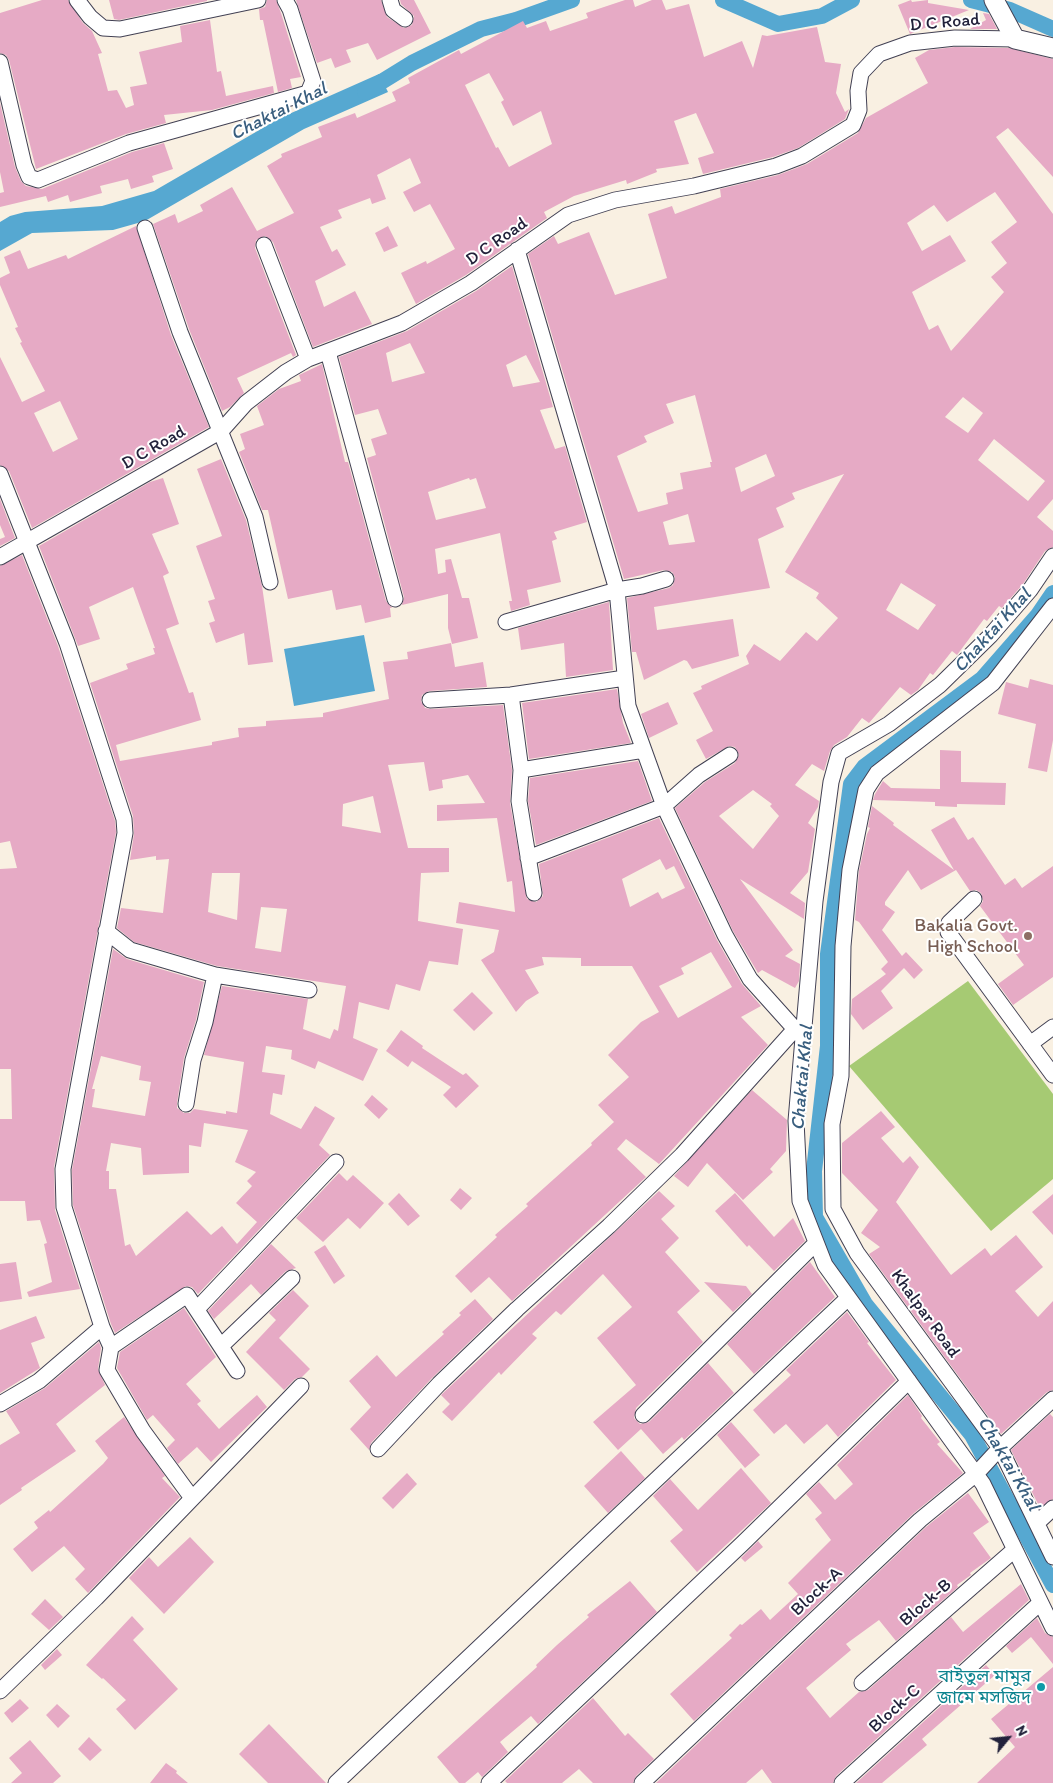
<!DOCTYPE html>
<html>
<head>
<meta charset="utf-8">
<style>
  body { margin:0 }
  #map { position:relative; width:1053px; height:1783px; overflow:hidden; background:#f9f0e2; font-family:Itim,sans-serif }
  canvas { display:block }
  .north { position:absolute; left:983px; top:1713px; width:50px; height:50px; -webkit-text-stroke:4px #fff; paint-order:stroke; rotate:62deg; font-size:14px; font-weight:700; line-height:20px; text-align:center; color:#22223b }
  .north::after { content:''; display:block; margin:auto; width:18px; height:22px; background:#22223b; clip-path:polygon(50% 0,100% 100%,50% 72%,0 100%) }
</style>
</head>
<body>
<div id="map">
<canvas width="1053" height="1783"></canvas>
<div class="north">N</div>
</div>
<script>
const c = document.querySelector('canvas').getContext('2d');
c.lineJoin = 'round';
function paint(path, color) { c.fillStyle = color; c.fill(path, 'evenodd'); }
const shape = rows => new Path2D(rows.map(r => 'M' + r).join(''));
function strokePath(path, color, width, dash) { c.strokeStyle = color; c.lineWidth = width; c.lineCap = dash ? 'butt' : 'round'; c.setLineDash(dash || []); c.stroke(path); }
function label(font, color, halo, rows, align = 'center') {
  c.font = font + ' Itim,"Noto Sans Bengali",sans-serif'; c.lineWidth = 4; c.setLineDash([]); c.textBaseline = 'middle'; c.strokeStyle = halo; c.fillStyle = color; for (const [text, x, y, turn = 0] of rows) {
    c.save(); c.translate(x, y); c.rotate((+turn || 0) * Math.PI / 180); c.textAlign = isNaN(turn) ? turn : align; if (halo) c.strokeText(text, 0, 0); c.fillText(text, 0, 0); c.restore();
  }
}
paint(shape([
  [968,981,1053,1094,1053,1179,991,1231,849,1066]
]), '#a6ca73');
paint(shape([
  [379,74,388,92,304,129,145,221,113,230,32,233,0,251,0,222,10,216,25,212,102,206,154,191,280,118],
  [364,635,375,691,294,706,284,649]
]), '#56a8d1');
strokePath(shape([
  [723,0,778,24,822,16,852,0],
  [971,0,1010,10,1053,29],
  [365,92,412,63,481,29,516,20,572,0],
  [1053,593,1038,615,982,679,864,767,851,784,828,954,828,1046,814,1171,815,1217,865,1304,972,1435,1053,1585]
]), '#56a8d1', 16);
paint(shape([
  [42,0,68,0,83,23,92,31,102,53,98,54,108,91,117,90,126,108,134,105,130,87,147,84,139,52,182,42,180,26,210,20,217,72,221,71,226,96,273,86,274,93,212,110,164,115,166,123,126,134,36,169,9,60,6,55,0,53,0,13],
  [109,0,207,0,207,1,119,20,114,19],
  [267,0,276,0,281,13,301,77,290,79,292,88,278,92,263,20,260,20,259,9,265,7],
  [296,0,381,0,387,17,404,28,412,25,414,16,401,4,400,0,414,0,431,33,377,60,368,43,346,50,351,62,335,68,331,58,317,63],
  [625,0,633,0,635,7,652,0,662,0,666,10,689,4,704,57,742,41,753,68,762,35,767,36,817,27,825,62,841,64,836,93,845,112,849,109,845,119,798,148,773,157,703,174,698,158,714,153,696,113,674,121,689,164,656,169,657,172,627,184,626,180,574,196,544,212,547,218,466,275,416,304,401,273,426,261,427,264,455,249,430,204,414,212,403,192,421,183,410,158,377,175,386,199,372,204,370,198,338,210,342,218,320,227,332,252,337,249,346,265,315,281,324,307,355,291,372,324,313,347,273,242,265,236,256,240,255,248,296,355,293,357,291,353,237,378,244,393,230,407,222,411,189,329,153,224,175,214,178,223,203,211,200,205,232,187,257,231,294,213,267,166,282,157,281,154,322,137,318,127,355,113,357,118,396,101,392,92,410,83,408,78,459,50,461,54,523,21,527,28,546,21,550,31,588,18,586,13],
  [489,73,504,100,501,102,513,126,541,111,552,144,509,167,498,147,496,148,465,85],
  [911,0,912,2,928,0,928,3,969,10,910,34,898,5],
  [983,13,989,14,997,29,970,29,986,20],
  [955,47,1009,48,1053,59,1053,177,1008,128,996,137,1053,214,1053,499,1037,517,1053,531,1053,547,1045,551,1023,584,1002,608,999,606,987,621,984,619,957,655,952,651,933,675,930,673,918,690,911,695,900,687,869,723,862,718,847,737,834,745,830,751,824,771,812,764,795,785,819,801,818,807,808,823,815,829,808,872,790,893,805,903,804,919,740,879,793,950,785,956,800,964,799,981,795,988,762,970,758,973,733,931,675,808,705,782,735,763,739,755,735,747,729,746,706,759,696,740,713,731,693,693,702,689,701,686,749,664,746,656,754,644,780,661,806,632,817,641,838,618,816,598,819,593,785,572,844,474,792,493,795,499,776,508,784,527,758,539,770,588,654,607,657,630,733,619,739,656,692,669,687,661,684,660,644,680,636,652,632,652,627,598,669,588,673,585,675,577,672,572,664,570,624,579,528,254,554,236,558,244,589,232,615,295,667,278,648,214,672,206,675,214,721,197,720,189,778,175,807,164,858,133,866,118,928,83,915,58,929,50],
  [995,192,1017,222,991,242,1007,263,991,277,1004,292,951,351,938,325,929,330,912,292,966,261,950,235,922,251,907,223,934,205,947,222],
  [695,395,712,462,710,462,711,467,680,473,683,489,666,493,668,504,638,512,617,456,647,442,644,436,674,423,666,404],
  [963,397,983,413,968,433,945,417],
  [994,439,1045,481,1028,501,978,460],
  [766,454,775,476,741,492,735,468],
  [688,514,695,542,669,545,663,522],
  [901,583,936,605,918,630,886,610],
  [753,790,772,804,770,806,779,816,753,849,719,816],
  [0,103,15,167,21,181,26,186,42,189,132,152,164,143,173,169,152,176,154,182,131,189,128,179,100,186,102,193,70,202,68,195,48,202,46,196,0,207,0,193,4,192,0,172],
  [136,226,171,335,209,427,32,528,9,471,0,465,0,357,22,402,45,391,20,343,22,342,15,328,18,327,0,285,0,278,10,273,4,257,20,250,28,269,66,255,68,259],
  [60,401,78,439,53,452,34,413],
  [388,226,398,246,384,252,375,233],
  [512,266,553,407,540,410,555,449,565,446,587,522,554,532,557,539,552,541,561,582,527,590,530,605,511,611,509,601,512,601,500,533,435,549,438,574,446,572,445,560,451,559,462,598,469,598,478,638,452,644,448,628,448,594,402,605,404,597,367,458,376,455,371,439,387,434,378,409,355,415,339,357,407,331,476,291],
  [410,343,425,373,392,382,386,353],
  [526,355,540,382,513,387,506,365],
  [469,478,470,480,476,478,486,508,436,520,428,492],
  [322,364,345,462,348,462,386,601,392,608,390,608,391,617,365,623,361,605,336,610,332,590,288,599,268,510,262,510,239,452,245,449,240,434,264,425,257,406,279,389,301,381,299,375],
  [221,459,246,520,262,586,273,662,248,665,244,633,216,643,209,623,215,621,208,601,215,599,196,546,222,536,197,469],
  [163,478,179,524,152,534,169,573,163,576,179,624,166,629,189,693,193,692,201,720,116,745,120,761,212,745,212,742,239,737,238,728,266,726,266,721,323,717,323,713,389,699,383,662,408,659,407,652,451,643,455,667,483,662,487,687,429,691,422,695,421,701,425,708,431,709,503,705,512,770,510,803,527,899,536,902,543,896,539,864,659,818,717,940,742,984,761,1006,741,1017,768,1045,659,1164,626,1139,617,1149,646,1177,512,1301,489,1277,471,1293,455,1276,497,1237,495,1235,528,1206,526,1204,592,1145,591,1143,614,1122,598,1105,629,1077,608,1055,641,1022,659,1012,632,966,581,966,581,958,542,957,544,965,525,970,539,993,526,1001,516,1012,481,960,494,952,499,930,456,923,459,902,515,912,512,881,507,882,497,818,437,821,437,805,485,803,468,775,442,780,443,788,429,791,424,762,388,765,408,848,449,848,449,872,421,873,418,921,463,929,458,965,429,961,420,991,396,984,389,1010,359,1002,353,1038,378,1049,363,1081,318,1061,315,1069,291,1059,292,1050,266,1046,262,1072,285,1075,282,1095,273,1093,270,1114,301,1129,315,1106,335,1118,319,1145,330,1155,198,1294,192,1287,186,1286,115,1333,111,1324,73,1205,72,1170,113,949,127,959,204,982,196,1020,184,1058,177,1103,177,1108,184,1113,190,1113,194,1109,226,1114,226,1111,237,1113,244,1062,204,1055,222,986,308,999,303,1029,330,1039,334,1029,338,1031,346,986,217,966,134,942,117,928,121,908,163,913,169,859,156,860,156,856,130,860,134,834,133,816,90,683,128,669,126,664,155,654,153,648,155,648,133,587,89,607,100,639,78,646,39,546,150,482],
  [373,796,381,833,342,826,343,804],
  [660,859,666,870,674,866,685,888,662,899,658,892,630,907,622,879],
  [212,873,240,873,237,920,208,912],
  [261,907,287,909,281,952,255,948],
  [711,952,732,987,678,1018,659,986,684,974,681,968],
  [101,1056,141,1066,139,1080,151,1082,145,1116,92,1107,95,1089,92,1089],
  [204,1123,248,1130,235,1162,256,1172,247,1181,252,1186,236,1203,257,1222,237,1244,222,1226,211,1235,187,1211,136,1256,130,1244,125,1246,116,1189,109,1189,109,1171,106,1171,111,1143,141,1148,143,1175,189,1173,189,1145,201,1147],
  [0,499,15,538,0,546,0,539,5,537,0,525],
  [22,555,58,646,115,821,116,832,54,1167,55,1210,80,1289,29,1297,27,1292,52,1282,44,1244,47,1243,40,1220,27,1221,25,1201,0,1201,0,1119,12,1119,11,1069,0,1069,0,869,17,868,10,841,0,843,0,566],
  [609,602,613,670,566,677,564,643,521,650,518,628],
  [1030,679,1053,685,1053,740,1047,772,1028,768,1036,724,998,714,1006,682,1028,688],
  [617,689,623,723,631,743,529,759,522,703],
  [668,702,678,724,649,738,641,714],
  [940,750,961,751,961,782,1006,783,1005,805,957,804,957,807,935,806,935,802,873,800,875,794,883,781,891,788,940,789],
  [638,761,652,801,536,845,528,801,530,778],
  [872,806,894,823,893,825,954,870,931,830,954,817,968,840,973,837,1005,885,1015,878,1022,888,1053,866,1053,977,1013,1005,998,984,1024,965,980,906,983,901,981,893,976,890,970,891,956,870,921,890,908,870,885,902,885,905,895,912,882,930,902,956,906,952,923,970,914,979,904,968,881,991,893,1008,863,1030,851,1014,852,999,886,974,881,969,888,962,859,922,855,920,859,871,867,834,870,828,868,827],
  [472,992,493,1013,474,1031,453,1010],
  [401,1030,423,1046,422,1048,463,1075,466,1073,479,1086,456,1108,443,1095,451,1087,412,1061,408,1067,386,1051],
  [752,1090,787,1120,786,1151,770,1169,773,1172,743,1200,707,1163,688,1187,674,1176],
  [372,1095,388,1109,379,1119,364,1105],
  [881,1111,895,1127,881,1138,903,1163,910,1156,919,1167,896,1202,951,1275,985,1248,991,1256,1016,1235,1043,1267,1015,1291,1038,1317,1053,1301,1053,1390,1047,1392,1001,1434,869,1254,880,1247,861,1233,878,1210,842,1173,842,1143],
  [339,1173,347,1181,353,1175,384,1203,360,1229,348,1218,323,1242,296,1218],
  [460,1188,472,1198,461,1210,450,1200],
  [659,1191,675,1206,661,1219,679,1238,665,1252,700,1291,677,1312,703,1342,636,1408,634,1418,640,1424,649,1422,708,1363,734,1393,684,1440,682,1437,663,1454,641,1429,618,1450,593,1422,636,1385,597,1338,632,1307,603,1274,561,1315,556,1311,532,1334,537,1338,501,1375,499,1372,452,1421,442,1412,450,1404,441,1395],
  [399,1193,420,1216,408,1226,388,1204],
  [735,1193,774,1237,793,1218,805,1241,774,1271,749,1245,747,1247,715,1211],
  [1053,1194,1053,1235,1032,1212],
  [271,1244,296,1268,286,1271,261,1295,251,1284,214,1319,208,1311],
  [325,1245,345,1276,334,1284,314,1252],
  [16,1262,22,1299,0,1302,0,1264],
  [810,1262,835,1297,754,1374,727,1344],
  [704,1282,746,1286,752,1294,733,1312],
  [293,1290,309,1306,279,1338,310,1369,302,1377,295,1379,284,1390,246,1352,276,1320,269,1313],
  [475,1299,493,1319,432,1378,371,1443,369,1450,350,1429,371,1407,349,1381,377,1355,396,1377,444,1334,442,1332,461,1315,459,1313],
  [184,1308,216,1357,186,1384,201,1401,197,1404,219,1429,257,1395,267,1407,211,1462,197,1447,178,1464,167,1448,175,1440,153,1415,147,1420,117,1368,120,1352],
  [847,1312,869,1342,867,1343,896,1380,838,1437,827,1424,804,1444,786,1424,774,1434,753,1410,791,1375,786,1370],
  [36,1316,45,1338,31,1343,40,1368,0,1393,0,1330],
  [99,1342,101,1348,98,1369,105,1385,56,1424,76,1451,21,1488,22,1490,0,1505,0,1445,20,1433,6,1411,45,1388],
  [908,1395,922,1416,921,1418,940,1442,937,1444,963,1473,914,1513,694,1721,670,1694,732,1638,729,1635,740,1624,742,1625,761,1609,770,1620,798,1594,788,1583,831,1540,815,1519,822,1513,806,1494,819,1482,835,1500,853,1484,837,1465],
  [1050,1414,1053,1417,1053,1499,1040,1508,1011,1450],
  [124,1417,165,1476,162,1478,180,1497,88,1593,75,1579,85,1569,64,1546,32,1572,13,1549,38,1528,34,1522,49,1510,50,1512,103,1464,108,1458,95,1441],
  [731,1422,760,1455,745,1468,717,1435],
  [621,1451,645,1478,608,1513,584,1486],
  [741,1468,771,1503,697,1572,670,1541,683,1530,653,1496,670,1479,698,1510],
  [407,1473,417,1484,393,1509,382,1498],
  [968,1493,989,1522,973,1533,991,1558,970,1573,971,1575,957,1585,958,1587,896,1641,879,1620,846,1644,851,1650,806,1688,830,1718,859,1692,868,1690,951,1617,963,1632,1021,1584,1029,1600,836,1776,833,1783,772,1783,762,1769,746,1783,656,1783,926,1527],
  [190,1537,214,1562,164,1614,129,1578,149,1557,158,1567],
  [758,1541,763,1547,745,1562,741,1558],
  [630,1581,657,1612,538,1724,531,1716,500,1742,508,1752,482,1777,478,1772,465,1783,459,1783,437,1757,537,1667,536,1665,557,1645,589,1617,587,1615],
  [45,1599,63,1617,49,1630,31,1614],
  [132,1616,144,1629,133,1640,178,1689,135,1730,116,1709,126,1700,103,1678,102,1679,86,1665],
  [1037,1618,1045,1633,1053,1637,1053,1664,1031,1637,1012,1653,1006,1646],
  [57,1649,62,1655,45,1670,41,1665],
  [986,1665,995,1675,922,1739,927,1745,882,1783,856,1783],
  [1053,1667,1053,1783,977,1783,1015,1747,991,1719],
  [593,1698,625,1736,628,1733,654,1759,636,1776,633,1783,593,1783,579,1769,562,1783,507,1783,505,1781],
  [20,1699,29,1708,12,1723,4,1713],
  [57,1704,70,1716,58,1728,46,1715],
  [269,1724,326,1783,268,1783,239,1754],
  [89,1737,102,1750,90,1761,78,1749],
  [30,1740,61,1776,53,1783,11,1783,22,1773,9,1758],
  [166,1763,177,1771,176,1773,188,1783,150,1783]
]), '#e6aac5');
const minor = shape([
  [77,0,90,17,103,28,120,29,258,0],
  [390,0,393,10,405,19],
  [0,62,24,165,29,177,38,180,129,143,308,93,313,81,290,9,285,0],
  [145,228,180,332,255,517,270,582],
  [264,245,308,359],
  [517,250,617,590,628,706,664,806,725,935,750,979,803,1038,815,901,831,782,839,753,889,724,940,685,990,636,1030,590,1053,556],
  [328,352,395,599],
  [0,474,67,643,124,819,125,833,63,1169,64,1207,102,1327,111,1347,107,1370,143,1431,192,1498],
  [0,557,221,431,246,403,286,372,308,359,402,323,471,283,568,215,615,200,694,186,776,166,802,156,853,125,859,110,858,91,861,73,879,54,910,43,955,38,1015,39],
  [1053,606,993,683,877,773,866,790,850,870,843,946,841,1076,832,1124,833,1209,857,1253,1000,1448,1053,1557],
  [506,622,617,590,642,586,666,579],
  [511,695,521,770,519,801,534,893],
  [430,700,511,695,625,678],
  [521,770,644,750],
  [528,858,664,806,699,775,730,755],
  [974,899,949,923,948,932,1053,1075],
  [106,931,130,950,215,975,309,990],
  [803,1038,796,1121,800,1201,825,1265,983,1484,1053,1628],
  [1030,1044,1053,1027],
  [186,1104,193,1060,205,1022,215,975],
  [197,1309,336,1162],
  [221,1346,292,1278],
  [111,1347,187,1295,237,1371],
  [0,1404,39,1381,102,1327],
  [643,1415,816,1243],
  [378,1449,439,1384,517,1309,609,1226,682,1155,795,1029],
  [1037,1523,1053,1508],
  [862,1683,1013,1551],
  [0,1691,96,1598,301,1386],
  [336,1783,848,1298],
  [489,1783,742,1544,909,1381],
  [642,1783,920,1520,976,1474,1000,1448,1053,1399],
  [842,1783,1040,1603]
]);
const tertiary = shape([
  [994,0,1015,39,1053,48]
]);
strokePath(minor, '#424154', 17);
strokePath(tertiary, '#424154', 21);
strokePath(minor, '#fff', 15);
strokePath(tertiary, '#fff', 19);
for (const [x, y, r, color] of [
  [1028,936,5,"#8d6e63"],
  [1041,1687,5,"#0f9aa8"]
]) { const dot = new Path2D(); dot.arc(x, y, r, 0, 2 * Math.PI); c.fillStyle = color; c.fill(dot); strokePath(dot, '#fff', 2); }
label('18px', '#22223b', '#fff', [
  ["D C Road",945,23,-5],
  ["D C Road",497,242,-35],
  ["D C Road",154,448,-30],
  ["Khalpar Road",925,1314,54],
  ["Block-A",817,1592,-43],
  ["Block-B",926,1603,-41],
  ["Block-C",895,1709,-42]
]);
label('18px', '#785e54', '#fff', [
  ["Bakalia Govt.",1018,926],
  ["High School",1018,947]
], 'right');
label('18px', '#0d838f', '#fff', [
  ["বাইতুল মামুর",1031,1677],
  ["জামে মসজিদ",1031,1698]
], 'right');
label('italic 19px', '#395e7e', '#fff', [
  ["Chaktai Khal",279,112,-27],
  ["Chaktai Khal",993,631,-48],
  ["Chaktai Khal",803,1078,-85],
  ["Chaktai Khal",1008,1464,60]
]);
</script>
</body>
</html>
